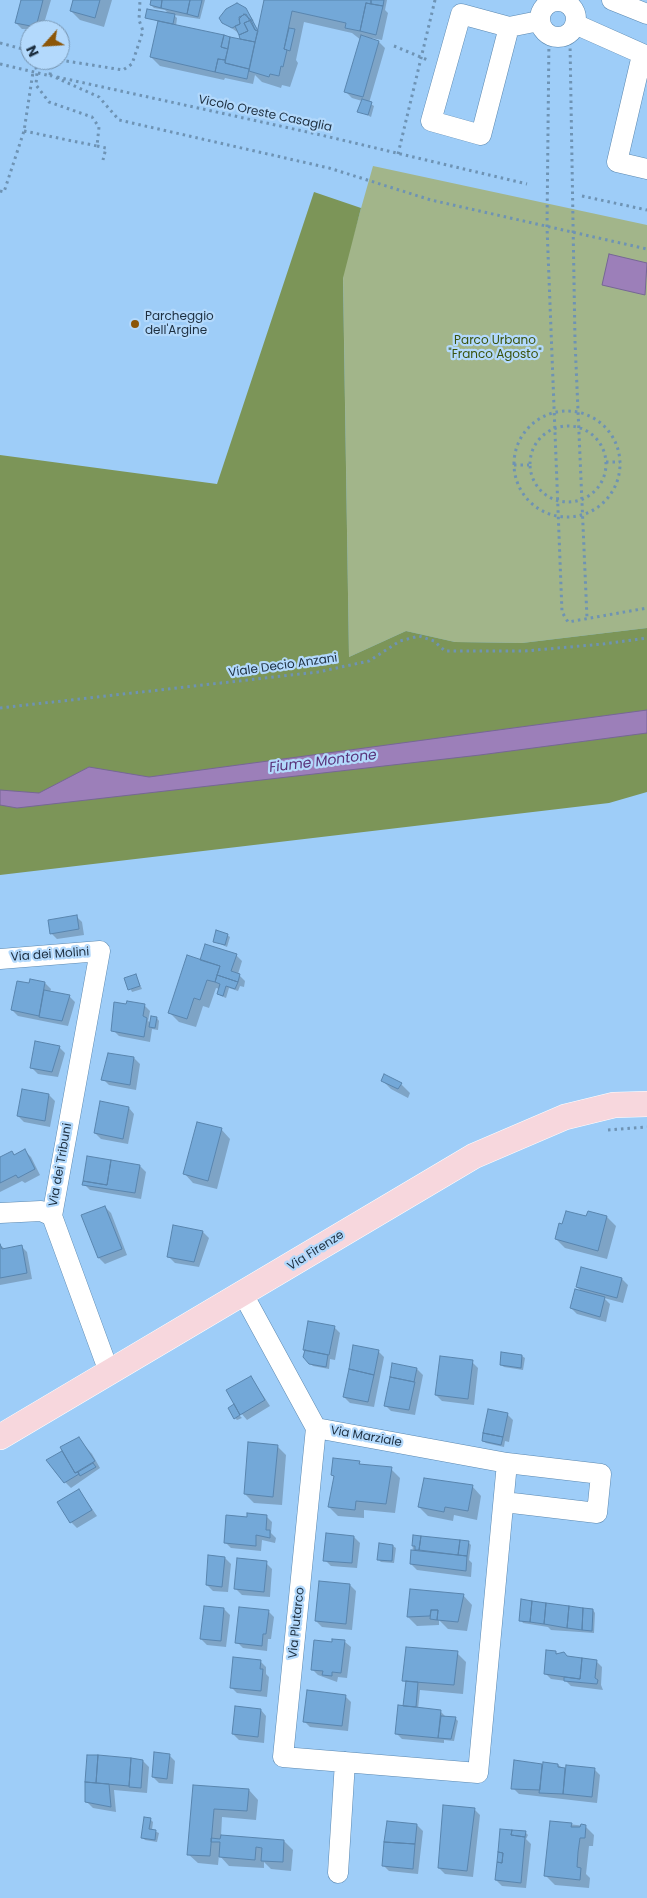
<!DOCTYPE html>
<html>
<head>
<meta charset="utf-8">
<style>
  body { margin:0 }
  #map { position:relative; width:647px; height:1898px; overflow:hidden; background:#9ecdf8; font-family:Poppins,sans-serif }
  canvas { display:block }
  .north { position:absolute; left:20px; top:20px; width:50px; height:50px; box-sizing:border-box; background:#b3d9fc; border:1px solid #7795b1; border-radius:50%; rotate:244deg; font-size:14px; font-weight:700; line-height:20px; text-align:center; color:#1d2f40 }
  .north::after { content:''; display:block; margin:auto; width:18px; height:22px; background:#8c5608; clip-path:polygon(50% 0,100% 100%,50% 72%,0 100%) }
</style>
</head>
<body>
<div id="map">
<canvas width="647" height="1898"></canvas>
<div class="north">N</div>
</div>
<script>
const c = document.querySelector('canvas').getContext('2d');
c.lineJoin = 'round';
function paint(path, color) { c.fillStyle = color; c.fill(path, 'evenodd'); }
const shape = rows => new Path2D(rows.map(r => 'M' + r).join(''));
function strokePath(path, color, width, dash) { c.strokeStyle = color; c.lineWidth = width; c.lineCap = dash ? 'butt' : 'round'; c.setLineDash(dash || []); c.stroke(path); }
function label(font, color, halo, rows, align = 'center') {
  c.font = font + ' Poppins,sans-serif'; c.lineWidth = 4.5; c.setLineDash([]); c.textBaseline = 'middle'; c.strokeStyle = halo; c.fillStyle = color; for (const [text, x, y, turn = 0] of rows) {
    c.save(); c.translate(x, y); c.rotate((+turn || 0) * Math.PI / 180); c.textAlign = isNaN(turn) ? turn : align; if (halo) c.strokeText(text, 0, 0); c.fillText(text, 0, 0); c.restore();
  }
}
paint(shape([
  [373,166,647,225,647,628,522,643,455,642,406,631,349,657,343,272]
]), '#a2b58a');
paint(shape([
  [314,192,361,208,343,278,349,657,406,631,455,642,522,643,647,628,647,792,609,803,0,875,0,455,217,484]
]), '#7c9558');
const water = shape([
  [609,254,647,263,645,295,602,285,609,254],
  [647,710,647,733,480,755,17,808,0,805,0,790,39,793,89,767,149,777,647,710]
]);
paint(water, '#9c7fb9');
strokePath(water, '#766795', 1);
paint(shape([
  [22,0,51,0,42,30,22,29,16,23],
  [74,0,112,0,104,27,80,20,71,11],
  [152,0,205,0,200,19,174,15,177,18,176,26,244,41,240,34,223,22,244,7,254,21,250,19,259,34,267,0,387,0,385,10,388,13,382,40,371,38,371,40,379,42,385,48,369,103,374,106,371,117,359,111,362,101,352,98,346,92,361,40,352,33,304,22,296,60,298,63,290,87,282,85,281,88,262,82,255,75,253,84,225,78,224,80,160,66,151,57,159,22,147,17,169,14,165,10,154,8,151,5],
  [76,916,82,922,84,935,57,939,51,933],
  [227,935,230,937,227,947,214,941],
  [236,955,242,961,238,974,245,981,244,987,240,986,238,991,229,988,226,998,221,996,218,993,220,989,216,988,209,1008,203,1006,196,1027,179,1022,170,1013,201,961],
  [136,976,142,989,132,992,126,979],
  [45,983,51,989,50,992,69,996,75,1002,68,1026,18,1016,12,1010,30,984],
  [144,1005,150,1011,148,1021,151,1023,157,1018,159,1021,158,1030,152,1029,150,1042,119,1036,113,1030],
  [59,1047,65,1053,58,1077,38,1074,32,1068],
  [109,1054,134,1058,140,1064,136,1090,109,1085,103,1079],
  [382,1080,401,1084,410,1093,408,1098,391,1089],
  [49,1095,55,1101,50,1127,24,1122,18,1116],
  [129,1108,134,1114,128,1144,101,1139,95,1133],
  [221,1129,230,1139,217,1189,193,1183,184,1173],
  [25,1151,31,1157,40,1175,25,1183,22,1181,0,1192,0,1158,12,1152,15,1156],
  [140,1166,146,1172,141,1199,90,1190,84,1184],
  [105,1207,111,1213,127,1255,105,1264,99,1258],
  [607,1217,616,1226,607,1259,565,1248,556,1239,563,1225,587,1218],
  [174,1227,203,1232,209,1238,199,1267,175,1263,169,1257],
  [0,1245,5,1249,21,1246,27,1252,32,1279,0,1285],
  [582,1268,622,1279,628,1285,623,1303,604,1298,610,1304,606,1322,577,1314,571,1308,583,1293,577,1287],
  [334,1327,340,1333,335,1360,330,1359,329,1369,313,1366,310,1363],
  [378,1351,384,1357,374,1407,350,1403,344,1397],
  [522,1356,525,1358,523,1370,504,1367,501,1365],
  [472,1362,478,1368,474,1405,442,1401,436,1395],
  [417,1369,423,1375,415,1415,391,1411,385,1405],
  [251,1377,270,1406,247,1420,241,1413,237,1413,242,1418,237,1420,235,1418,236,1405],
  [507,1414,513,1420,509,1442,505,1441,504,1447,486,1443,483,1441],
  [78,1438,92,1454,100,1468,71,1488,55,1472,48,1460,64,1451],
  [277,1446,286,1455,282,1505,254,1503,245,1494],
  [359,1462,362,1466,391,1469,400,1478,395,1513,364,1510,364,1518,338,1516,329,1507,335,1477,332,1475],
  [472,1486,481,1496,477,1520,454,1515,453,1521,428,1516,419,1507],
  [79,1490,97,1516,77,1528,71,1522],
  [266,1516,272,1522,271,1533,276,1538,275,1543,262,1540,261,1551,231,1548,225,1542],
  [414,1536,468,1542,471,1545,469,1560,472,1563,471,1577,417,1570,411,1564],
  [354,1537,360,1543,357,1568,331,1566,325,1560],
  [393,1546,396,1548,394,1563,381,1562,378,1559],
  [225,1558,231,1564,228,1592,213,1591,207,1585],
  [266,1563,272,1569,270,1597,242,1595,236,1589],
  [350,1585,356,1591,352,1630,322,1627,316,1621],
  [463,1595,472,1605,467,1631,448,1629,439,1620,439,1625,417,1626,408,1617],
  [224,1609,230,1615,226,1647,207,1645,201,1639],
  [593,1610,595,1613,594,1633,551,1630,548,1627,523,1623,521,1620],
  [268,1611,274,1617,271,1639,268,1639,267,1651,243,1648,237,1642],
  [345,1642,351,1647,347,1678,338,1677,337,1682,318,1675,312,1669,333,1643],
  [457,1653,466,1662,463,1694,420,1690,418,1709,440,1711,447,1718,455,1718,458,1721,454,1741,444,1740,444,1743,402,1739,396,1733,404,1707,407,1683,404,1680],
  [555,1653,568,1657,596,1661,602,1667,601,1685,603,1690,571,1686,566,1681,551,1679,545,1673],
  [260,1661,266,1667,266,1674,269,1677,267,1697,237,1693,231,1687],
  [345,1696,351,1702,348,1731,310,1727,304,1721],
  [261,1710,266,1716,264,1743,239,1740,233,1734],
  [169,1755,175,1761,173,1784,159,1783,153,1777],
  [88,1756,143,1761,149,1767,147,1793,114,1790,116,1812,93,1808,87,1802],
  [515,1762,544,1766,558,1765,566,1770,594,1769,600,1775,597,1803,519,1794,513,1788],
  [194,1786,249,1790,258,1800,256,1820,222,1817,221,1836,284,1841,293,1850,291,1871,271,1869,264,1862,264,1868,229,1866,219,1855,218,1865,198,1863,188,1854],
  [474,1809,480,1815,473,1877,445,1874,439,1868],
  [150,1819,153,1822,152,1830,159,1833,157,1842,145,1840,143,1838],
  [551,1822,585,1826,594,1835,593,1846,589,1846,586,1874,590,1878,589,1888,555,1885,546,1876],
  [417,1825,423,1831,418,1874,389,1871,383,1865],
  [525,1832,528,1835,526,1839,531,1844,526,1888,502,1886,496,1880]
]), '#0003');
const building = shape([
  [21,0,43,0,36,27,15,23,21,0],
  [73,0,100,0,95,18,70,11,73,0],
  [151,0,162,0,161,8,150,5,151,0],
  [162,0,190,0,187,14,161,8,162,0],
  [190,0,202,0,198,17,187,14,190,0],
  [264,0,371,0,371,4,366,3,360,31,345,28,346,23,292,11,284,49,287,50,283,67,281,66,279,76,270,74,269,77,249,71,264,0],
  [371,0,384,0,383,6,371,4,371,0],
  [237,3,246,8,258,31,255,30,246,14,239,17,240,24,232,28,222,23,219,18,226,9,237,3],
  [366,3,383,6,376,35,360,31,366,3],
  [147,9,175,14,173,24,145,18,147,9],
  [244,14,251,20,244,23,248,31,239,35,235,26,240,24,239,19,244,14],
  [251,20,255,30,258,31,255,42,240,39,239,35,248,31,244,23,251,20],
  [158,21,224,35,221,47,228,49,225,60,218,59,215,72,150,57,158,21],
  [289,28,295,29,290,51,284,49,289,28],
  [224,35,230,37,228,49,221,47,224,35],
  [361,35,379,41,363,97,344,92,361,35],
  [230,37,255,42,249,69,225,63,230,37],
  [218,59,225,60,225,63,249,69,247,79,215,72,218,59],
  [362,99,372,102,368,115,357,112,362,99],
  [77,915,79,929,50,934,48,920,77,915],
  [216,930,228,934,225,945,213,942,216,930],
  [205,944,237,954,231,971,240,974,238,982,217,975,220,966,200,960,205,944],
  [187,955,220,966,215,982,207,980,200,1000,194,998,187,1019,168,1013,187,955],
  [136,974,140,986,128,990,124,978,136,974],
  [217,975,238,982,235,989,226,986,223,996,217,994,220,984,215,982,217,975],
  [30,979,45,982,39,1016,11,1010,17,981,29,983,30,979],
  [44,990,70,995,62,1021,39,1017,44,990],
  [127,1001,145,1004,143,1016,147,1018,144,1037,111,1031,114,1002,126,1004,127,1001],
  [151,1016,157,1017,155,1028,149,1027,151,1016],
  [35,1041,60,1046,52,1072,30,1068,35,1041],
  [108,1053,134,1057,130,1085,101,1080,108,1053],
  [384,1074,402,1083,398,1089,381,1081,384,1074],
  [22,1089,49,1094,45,1121,17,1116,22,1089],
  [100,1101,129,1107,123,1139,94,1133,100,1101],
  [197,1122,222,1128,208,1181,183,1174,197,1122],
  [25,1149,35,1169,18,1178,16,1175,0,1183,0,1157,12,1151,14,1155,25,1149],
  [87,1156,111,1160,107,1185,83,1181,87,1156],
  [111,1160,140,1165,135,1193,82,1185,83,1181,107,1185,111,1160],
  [105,1206,122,1249,98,1258,81,1215,105,1206],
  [566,1211,586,1216,588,1211,607,1216,598,1251,555,1239,559,1223,562,1224,566,1211],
  [173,1225,203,1231,194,1262,167,1257,173,1225],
  [0,1244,2,1249,22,1245,27,1273,0,1278,0,1244],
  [581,1267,622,1278,617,1298,576,1287,581,1267],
  [575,1289,605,1297,600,1317,570,1308,575,1289],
  [308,1321,335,1326,329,1355,303,1350,308,1321],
  [353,1345,379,1350,374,1375,349,1369,353,1345],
  [305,1350,328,1355,326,1367,309,1364,303,1357,305,1350],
  [501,1352,522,1355,521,1368,500,1365,501,1352],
  [440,1356,473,1360,468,1399,435,1395,440,1356],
  [392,1363,417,1368,414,1382,390,1377,392,1363],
  [349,1369,374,1375,368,1402,343,1397,349,1369],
  [251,1376,265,1400,240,1415,226,1390,251,1376],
  [390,1377,415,1382,409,1410,384,1406,390,1377],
  [234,1404,240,1415,234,1419,228,1408,234,1404],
  [488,1409,508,1413,503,1437,483,1433,488,1409],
  [483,1433,503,1437,501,1445,482,1441,483,1433],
  [79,1437,95,1461,75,1473,60,1447,79,1437],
  [248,1442,278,1445,273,1497,244,1494,248,1442],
  [62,1451,75,1473,78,1472,79,1474,64,1483,46,1460,62,1451],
  [333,1458,360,1461,359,1464,392,1467,386,1504,356,1501,355,1510,328,1507,334,1476,331,1475,333,1458],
  [93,1463,96,1467,80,1476,78,1472,93,1463],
  [424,1478,473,1485,468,1511,445,1507,444,1512,418,1507,424,1478],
  [79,1489,92,1510,70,1523,57,1502,79,1489],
  [247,1513,267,1515,266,1530,270,1530,270,1538,256,1535,256,1546,224,1543,226,1515,247,1517,247,1513],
  [326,1533,354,1536,352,1563,323,1561,326,1533],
  [413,1535,421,1536,419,1550,415,1550,415,1546,412,1546,413,1535],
  [421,1536,460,1540,458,1555,419,1550,421,1536],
  [460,1540,469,1541,467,1556,458,1555,460,1540],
  [379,1543,393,1545,392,1561,377,1560,379,1543],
  [411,1550,467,1556,466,1571,410,1564,411,1550],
  [208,1555,225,1557,222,1587,206,1585,208,1555],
  [237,1558,267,1561,264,1592,234,1589,237,1558],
  [319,1581,350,1584,346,1624,315,1621,319,1581],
  [410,1589,464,1594,458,1622,437,1620,438,1610,431,1610,430,1616,407,1617,410,1589],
  [521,1599,532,1601,530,1622,519,1621,521,1599],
  [532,1601,546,1603,544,1624,530,1622,532,1601],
  [546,1603,569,1606,567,1628,544,1624,546,1603],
  [204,1606,224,1608,221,1641,200,1639,204,1606],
  [569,1606,583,1608,582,1630,567,1628,569,1606],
  [239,1607,269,1610,266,1634,263,1634,262,1646,235,1643,239,1607],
  [583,1608,593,1609,592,1631,582,1630,583,1608],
  [431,1610,438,1610,437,1620,430,1619,431,1610],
  [332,1639,345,1640,341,1673,332,1672,332,1676,322,1675,323,1671,311,1670,314,1640,332,1642,332,1639],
  [406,1647,458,1651,454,1685,402,1681,406,1647],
  [546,1650,556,1651,556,1654,564,1652,567,1656,582,1658,580,1679,544,1674,546,1650],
  [233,1657,261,1660,260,1669,263,1669,261,1691,230,1688,233,1657],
  [582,1658,597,1660,595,1678,598,1680,597,1684,564,1681,564,1677,580,1679,582,1658],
  [406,1681,418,1682,416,1707,403,1706,406,1681],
  [307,1690,346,1695,342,1726,303,1722,307,1690],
  [398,1705,441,1710,438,1738,395,1734,398,1705],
  [235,1706,261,1709,258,1737,232,1734,235,1706],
  [441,1716,456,1717,451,1739,438,1738,441,1716],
  [154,1752,170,1754,167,1779,152,1777,154,1752],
  [87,1755,98,1755,96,1783,85,1782,87,1755],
  [98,1755,131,1758,129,1786,96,1783,98,1755],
  [131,1758,143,1760,141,1788,129,1787,131,1758],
  [514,1760,542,1764,540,1790,511,1789,514,1760],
  [543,1762,558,1764,558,1767,565,1768,563,1794,539,1793,543,1762],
  [566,1765,595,1768,592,1797,563,1794,566,1765],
  [85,1782,109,1784,111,1807,85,1802,85,1782],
  [193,1785,249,1789,247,1811,214,1809,210,1856,187,1855,193,1785],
  [443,1805,475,1808,467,1871,438,1868,443,1805],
  [144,1817,151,1818,149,1829,156,1830,155,1840,141,1838,144,1817],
  [387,1821,417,1824,415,1844,384,1842,387,1821],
  [550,1821,572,1823,571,1827,580,1827,581,1824,586,1825,585,1838,580,1838,578,1852,577,1867,581,1868,580,1880,544,1876,550,1821],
  [500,1829,512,1830,511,1835,525,1837,521,1883,495,1880,497,1862,502,1863,503,1853,498,1852,500,1829],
  [512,1830,526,1831,525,1837,511,1835,512,1830],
  [221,1835,284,1840,283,1862,261,1861,262,1848,256,1847,255,1860,219,1857,220,1842,211,1842,211,1838,220,1839,221,1835],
  [384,1842,415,1844,413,1869,382,1866,384,1842],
  [498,1852,503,1853,502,1863,497,1862,498,1852]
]);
paint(building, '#73a8d8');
strokePath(building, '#5985ae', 1);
const minor = shape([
  [612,0,647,14],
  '540 19a18 18 0 1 1 36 0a18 18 0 1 1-36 0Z',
  [575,24,647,56],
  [509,27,481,135,431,121,461,14,509,27,539,21],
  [642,55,617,162,647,169],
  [0,959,100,951,52,1216,109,1372],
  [0,1213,41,1211,52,1216],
  [243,1294,316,1428],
  [316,1428,507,1463,478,1773,283,1757,316,1428],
  [504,1502,597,1513,601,1474,507,1463],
  [338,1873,345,1762]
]);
const major = shape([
  [0,1437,474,1156,565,1117,614,1105,647,1104]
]);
strokePath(minor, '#5b88b0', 21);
strokePath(major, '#fff', 26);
strokePath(shape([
  [549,36,547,227,562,612,568,622,647,608],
  [570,42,575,341,587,618],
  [0,43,30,51],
  [394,46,430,61],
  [60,60,123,70,132,64,143,31,139,20,140,0],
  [0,64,51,76],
  [50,75,99,97,119,120,329,168,431,200,647,249],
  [50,75,52,60],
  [57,77,321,135,527,184],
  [24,131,97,146,99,127,92,117,49,102,36,85,37,72,34,60],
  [97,146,106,148,103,160],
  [398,154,435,0],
  [0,191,4,192,24,131,33,72],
  [582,196,647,210],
  '514 464a53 53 0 1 1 106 0a53 53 0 1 1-106 0Z',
  '530 464a38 38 0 1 1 76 0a38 38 0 1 1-76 0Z',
  [606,462,620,462],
  [514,465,529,465],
  [0,708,318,672,369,661,400,641,419,636,434,641,445,651,525,651,603,644,647,638],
  [608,1130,647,1127]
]), '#6e93b4', 3, [2.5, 4]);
strokePath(minor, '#fff', 20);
strokePath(major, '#f7d7dd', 25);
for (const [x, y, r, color] of [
  [135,324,5,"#8c5608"]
]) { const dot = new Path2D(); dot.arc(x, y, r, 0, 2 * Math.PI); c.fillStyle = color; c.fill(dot); strokePath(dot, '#b3d9fc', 2); }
label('12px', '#1d2f40', '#b3d9fc', [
  ["Vicolo Oreste Casaglia",265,114,12],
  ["Viale Decio Anzani",283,666,-8],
  ["Via dei Molini",50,955,-4],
  ["Via dei Tribuni",61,1165,-80],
  ["Via Firenze",316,1251,-32],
  ["Via Marziale",366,1437,10],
  ["Via Plutarco",297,1623,-84]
]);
label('12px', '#1d2f40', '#b3d9fc', [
  ["Parcheggio",145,317],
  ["dell'Argine",145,331]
], 'left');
label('12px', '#3a520c', '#b3d9fc', [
  ["Parco Urbano",495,341],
  ["\"Franco Agosto\"",495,355]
]);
label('italic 14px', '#593279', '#b3d9fc', [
  ["Fiume Montone",323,762,-7]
]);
</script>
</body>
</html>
